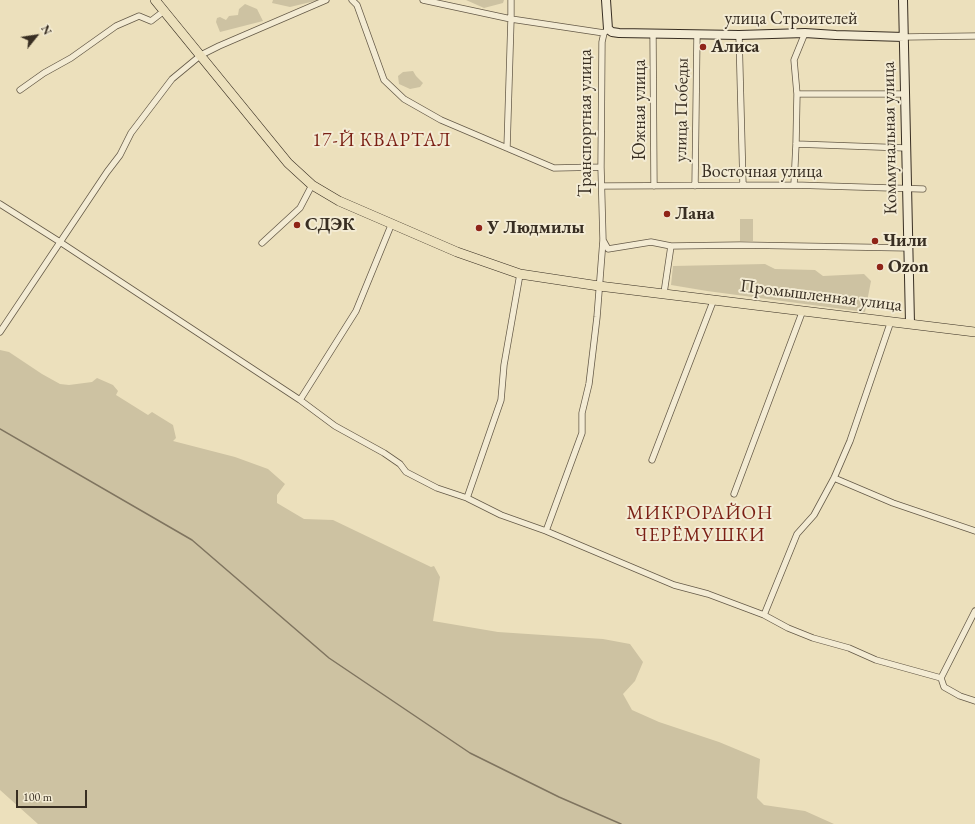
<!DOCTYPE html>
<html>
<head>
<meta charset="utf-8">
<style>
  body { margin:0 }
  #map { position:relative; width:975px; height:824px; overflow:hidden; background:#ece0bc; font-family:"EB Garamond",serif }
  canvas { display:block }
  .north { position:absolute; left:16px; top:16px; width:40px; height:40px; -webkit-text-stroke:3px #f3ebd3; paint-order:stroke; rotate:60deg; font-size:11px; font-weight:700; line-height:16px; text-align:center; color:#382e22 }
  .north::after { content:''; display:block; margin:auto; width:14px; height:18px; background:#382e22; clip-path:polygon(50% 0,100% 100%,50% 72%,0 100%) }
  .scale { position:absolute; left:16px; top:790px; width:71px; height:18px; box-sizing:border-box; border:2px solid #382e22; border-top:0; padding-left:5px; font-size:12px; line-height:14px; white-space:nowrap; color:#382e22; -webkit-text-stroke:3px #f3ebd3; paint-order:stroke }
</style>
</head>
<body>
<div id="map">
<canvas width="975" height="824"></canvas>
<div class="north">N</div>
<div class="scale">100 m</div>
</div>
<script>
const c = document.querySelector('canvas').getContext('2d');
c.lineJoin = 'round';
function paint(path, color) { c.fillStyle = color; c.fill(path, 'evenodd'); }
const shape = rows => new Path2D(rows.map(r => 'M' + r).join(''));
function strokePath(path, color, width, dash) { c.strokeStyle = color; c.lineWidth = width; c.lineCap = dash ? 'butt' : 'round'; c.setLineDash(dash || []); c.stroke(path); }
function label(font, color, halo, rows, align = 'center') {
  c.font = font + ' "EB Garamond",serif'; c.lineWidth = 4; c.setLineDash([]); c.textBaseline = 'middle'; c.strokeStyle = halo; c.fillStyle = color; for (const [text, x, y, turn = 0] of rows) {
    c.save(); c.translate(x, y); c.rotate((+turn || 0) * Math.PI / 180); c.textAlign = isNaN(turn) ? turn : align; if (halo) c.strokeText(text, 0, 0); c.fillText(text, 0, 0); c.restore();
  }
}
paint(shape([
  [273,0,319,0,290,7,272,3],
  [466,0,504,0,503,3,484,8],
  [245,4,257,9,263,21,220,32,216,22,217,18,220,17,226,20,229,16,238,15,239,9],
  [413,71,416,76,423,83,420,87,410,89,399,84,398,76,403,72],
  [740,219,753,219,753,241,740,241],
  [765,264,775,269,815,270,823,276,864,274,871,281,865,312,707,291,671,285,673,266],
  [0,350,9,352,42,374,60,384,69,385,92,382,97,378,113,385,118,391,116,395,148,415,152,412,173,425,176,438,173,441,235,457,268,469,285,484,277,495,277,503,304,519,333,520,431,567,434,566,440,577,433,621,498,632,603,639,630,644,643,662,635,681,623,694,632,710,659,722,719,742,760,759,757,798,764,805,805,811,834,824,38,824,0,790]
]), '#cdc2a2');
strokePath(shape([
  [0,429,192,540,329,658,470,753,559,797,621,824]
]), '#7f745f', 1.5);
const street = shape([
  [352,0,357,5,384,80,404,99,441,120,554,168,601,167],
  [423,0,511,19,604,33,605,32],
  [653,34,654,186],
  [739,35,743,185],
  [904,37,975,36],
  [20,90,44,73,71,58,116,26,139,16,151,21,164,11],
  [797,94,905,94],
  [796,144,906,148],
  [507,148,511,19,511,0],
  [794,185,796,144,797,94,794,60,805,33],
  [602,186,794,185,923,189],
  [695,186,697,34],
  [0,204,60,242,300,400,335,426,384,453,400,464,406,472,437,488,467,498,501,515,546,531,674,585,708,594,764,615,788,628,813,638,849,648,876,660,941,678],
  [603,240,608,249,651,242,671,246,740,245,909,248],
  [262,243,300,208,312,185],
  [664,293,671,246],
  [0,332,107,172,120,155,131,133,172,79,201,55,219,46,326,0],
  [300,400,356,311,392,223],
  [652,460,714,299],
  [834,478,893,503,975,531],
  [734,494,803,310],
  [467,498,501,400,504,365,520,274],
  [546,531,582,433,582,413,589,384,597,317,603,240,601,167,602,42,604,33],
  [975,611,941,678,944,687,960,696,975,701],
  [764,615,797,534,814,515,834,478,850,441,891,321]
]);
const secondary = shape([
  [606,0,608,29,612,32,619,33,739,35,805,33,836,35,904,37],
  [903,0,910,323]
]);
const primary = shape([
  [155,0,288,163,312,185,339,201,457,252,520,274,599,286,975,332]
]);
strokePath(street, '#655a48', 7);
strokePath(secondary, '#382e22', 10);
strokePath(primary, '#382e22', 10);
strokePath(street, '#f3ebd3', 5.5);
strokePath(secondary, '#f3ebd3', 8);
strokePath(primary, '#ece0bc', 9);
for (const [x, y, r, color] of [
  [703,47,4,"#8f2418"],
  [667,214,4,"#8f2418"],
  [297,225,4,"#8f2418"],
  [479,228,4,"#8f2418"],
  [875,241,4,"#8f2418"],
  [880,267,4,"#8f2418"]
]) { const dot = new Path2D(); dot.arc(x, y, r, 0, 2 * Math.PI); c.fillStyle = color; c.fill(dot); strokePath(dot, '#f3ebd3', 1.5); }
label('18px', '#382e22', '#f3ebd3', [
  ["улица Строителей",791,19],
  ["Южная улица",640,110,-90],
  ["улица Победы",682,110,-89],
  ["Транспортная улица",586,123,-90],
  ["Коммунальная улица",890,138,-91],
  ["Восточная улица",762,172],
  ["Промышленная улица",821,296,7]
]);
label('bold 18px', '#382e22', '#f3ebd3', [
  ["Алиса",711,47],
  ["Лана",675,214],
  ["СДЭК",305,225],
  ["У Людмилы",487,228],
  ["Чили",883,241],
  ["Ozon",888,267]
], 'left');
c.letterSpacing = '1px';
label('19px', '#7a1f14', '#f3ebd3', [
  ["17-Й КВАРТАЛ",382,141],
  ["МИКРОРАЙОН",700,514],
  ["ЧЕРЁМУШКИ",700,536]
]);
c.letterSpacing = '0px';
</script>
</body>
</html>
